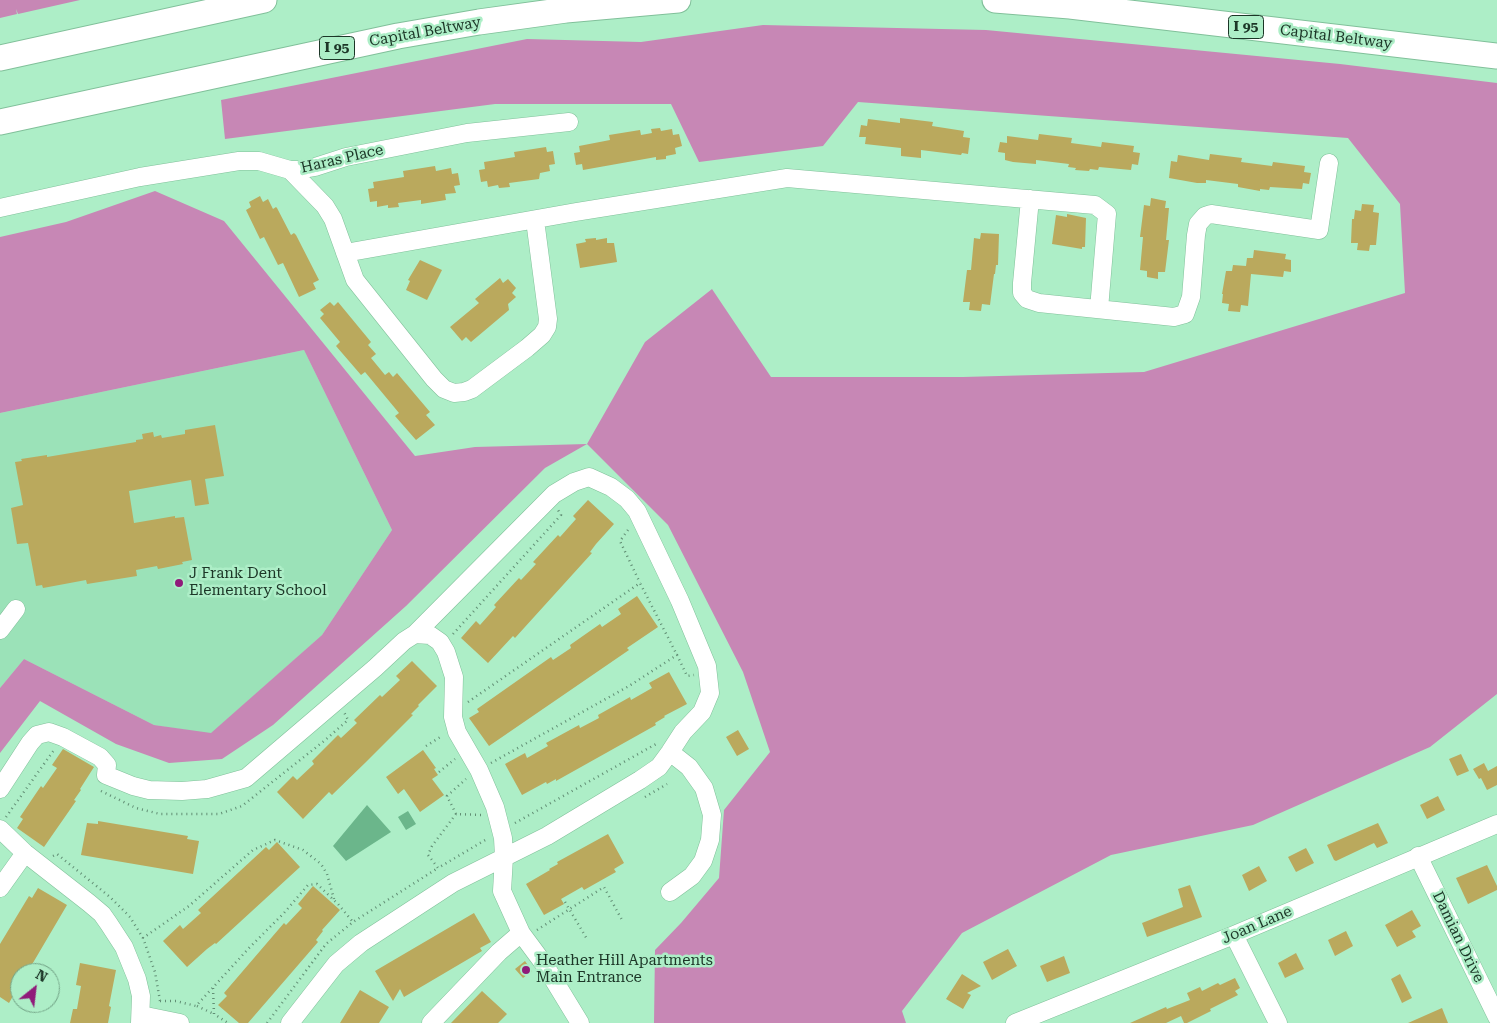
<!DOCTYPE html>
<html>
<head>
<meta charset="utf-8">
<style>
  body { margin:0 }
  #map { position:relative; width:1497px; height:1023px; overflow:hidden; background:#adeec7; font-family:"Roboto Serif",serif }
  canvas { display:block }
  .north { position:absolute; left:10px; top:963px; width:50px; height:50px; box-sizing:border-box; background:#adeec7; border:1px solid #73a487; border-radius:50%; rotate:29deg; font-size:14px; font-weight:700; line-height:20px; text-align:center; color:#1c3627 }
  .north::after { content:''; display:block; margin:auto; width:18px; height:22px; background:#901b7a; clip-path:polygon(50% 0,100% 100%,50% 72%,0 100%) }
</style>
</head>
<body>
<div id="map">
<canvas width="1497" height="1023"></canvas>
<div class="north">N</div>
</div>
<script>
const c = document.querySelector('canvas').getContext('2d');
c.lineJoin = 'round';
function paint(path, color) { c.fillStyle = color; c.fill(path, 'evenodd'); }
const shape = rows => new Path2D(rows.map(r => 'M' + r).join(''));
function strokePath(path, color, width, dash) { c.strokeStyle = color; c.lineWidth = width; c.lineCap = dash ? 'butt' : 'round'; c.setLineDash(dash || []); c.stroke(path); }
function label(font, color, halo, rows, align = 'center') {
  c.font = font + ' "Roboto Serif",serif'; c.lineWidth = 5; c.setLineDash([]); c.textBaseline = 'middle'; c.strokeStyle = halo; c.fillStyle = color; for (const [text, x, y, turn = 0] of rows) {
    c.save(); c.translate(x, y); c.rotate((+turn || 0) * Math.PI / 180); c.textAlign = isNaN(turn) ? turn : align; if (halo) c.strokeText(text, 0, 0); c.fillText(text, 0, 0); c.restore();
  }
}
paint(shape([
  [304,350,392,530,322,635,211,734,154,725,24,659,0,688,0,413]
]), '#9be2b8');
paint(shape([
  [0,0,80,0,18,14,16,9,17,14,0,18],
  [763,25,986,30,1340,64,1497,83,1497,694,1430,747,1253,825,1111,855,962,933,902,1011,906,1023,654,1023,655,950,681,923,719,878,724,810,770,752,743,672,668,525,587,444,545,468,406,606,273,725,222,759,169,763,116,744,40,701,0,753,0,688,24,659,154,725,211,733,322,635,392,530,304,350,0,413,0,237,66,222,155,191,224,221,415,456,475,447,587,444,645,342,712,289,771,377,963,377,1144,372,1405,293,1400,204,1348,138,858,102,823,146,699,162,671,104,495,104,225,139,221,100,527,39,641,42]
]), '#c787b5');
paint(shape([
  [367,805,391,832,346,861,333,846],
  [408,811,416,824,406,830,398,817]
]), '#6bb68b');
paint(shape([
  [900,118,933,122,932,126,964,131,963,137,970,138,968,154,962,153,961,155,921,150,921,158,901,156,901,148,865,144,866,137,859,137,861,125,867,126,868,119,900,123],
  [660,128,661,131,672,129,673,135,679,134,682,146,675,148,676,154,666,156,666,159,656,160,656,157,583,170,582,164,576,165,574,153,580,152,579,146,610,140,609,135,640,130,641,135,652,133,651,129],
  [1039,134,1072,138,1071,143,1101,147,1102,142,1134,146,1133,152,1140,153,1138,165,1132,164,1131,170,1099,167,1098,170,1090,169,1089,171,1075,170,1076,168,1068,167,1069,164,1036,160,1036,164,1013,162,1005,160,1005,153,998,152,1000,142,1007,143,1007,136,1038,140],
  [546,147,547,152,553,151,555,164,549,165,550,171,540,173,539,179,509,183,510,187,499,188,498,185,488,187,487,181,481,182,479,170,485,169,484,162,515,157,514,152],
  [1210,154,1242,158,1241,162,1272,166,1273,162,1305,166,1304,172,1311,173,1309,184,1303,183,1302,189,1270,187,1269,190,1260,189,1260,191,1238,187,1238,184,1206,180,1206,183,1197,183,1169,178,1171,161,1177,162,1178,155,1209,160],
  [435,166,436,171,451,168,452,174,458,173,460,185,454,186,456,193,445,194,446,200,421,204,421,200,398,203,399,207,388,208,388,205,377,207,377,201,370,202,368,189,374,188,373,182,404,177,403,171],
  [260,196,263,202,268,199,273,209,276,207,277,208,291,235,294,233,296,235,319,280,313,283,316,289,299,297,283,263,278,265,264,237,260,239,246,210,251,207,249,202],
  [1151,198,1166,201,1165,208,1169,208,1166,240,1169,240,1165,272,1158,272,1158,279,1147,277,1147,271,1140,270,1143,237,1140,237,1144,205,1150,206],
  [1362,204,1374,205,1373,212,1379,213,1376,245,1370,245,1369,251,1357,250,1358,243,1351,243,1352,219,1354,219,1355,210,1361,211],
  [1067,214,1086,218,1085,247,1082,247,1082,249,1052,244,1056,215,1067,217],
  [981,233,999,234,998,265,996,265,995,274,994,274,990,305,982,304,981,311,969,310,970,302,963,302,967,270,971,270,974,238,980,239],
  [596,238,596,240,607,238,607,243,614,243,617,262,580,268,576,244,586,242,585,239],
  [1254,250,1286,254,1285,259,1291,260,1291,272,1284,271,1283,277,1251,274,1248,306,1241,305,1240,312,1228,311,1229,304,1222,303,1223,294,1222,294,1226,271,1232,271,1233,265,1246,266,1247,258,1253,258],
  [420,260,442,270,427,300,406,290,410,281,408,280],
  [500,278,503,283,508,279,516,288,512,293,516,297,508,304,509,310,471,342,466,337,462,341,450,327,479,303,475,299],
  [330,302,334,306,338,302,371,342,368,345,376,354,371,358,385,375,389,372,393,377,397,373,430,412,426,415,435,425,416,440,395,416,399,413,365,372,361,375,336,346,340,342,320,318,324,314,320,310],
  [215,425,224,476,205,479,209,504,195,506,191,480,129,491,134,523,175,516,175,518,184,517,192,560,182,562,183,564,158,569,157,566,136,570,137,576,87,584,86,580,43,588,42,585,36,586,28,543,17,544,11,508,23,505,15,462,22,461,21,459,47,455,47,457,136,442,136,440,143,439,142,434,153,432,154,437,161,435,162,438,185,434,185,430],
  [588,500,614,524,596,544,590,552,592,553,515,638,513,636,488,663,461,638,476,621,480,625,496,607,494,605,519,578,521,580,536,564,533,562,558,535,560,537,576,519,573,516],
  [637,596,658,627,627,648,629,650,489,746,469,718,479,712,477,709,551,657,553,660,571,648,570,645,600,624,602,627,621,614,618,609],
  [412,661,437,686,418,705,419,706,411,714,413,715,366,762,332,795,329,792,303,819,277,792,293,776,297,780,314,764,312,761,338,735,341,738,357,723,354,720,380,695,382,697,400,680,396,676],
  [669,672,687,704,664,716,665,717,655,723,656,725,556,781,556,779,547,784,546,782,522,795,505,764,525,753,527,758,548,746,546,743,579,725,580,728,599,718,598,715,630,697,631,700,652,688,649,683],
  [738,730,749,749,737,756,726,737],
  [63,749,94,767,80,789,81,790,74,800,76,801,44,847,17,828,23,819,20,817,41,786,43,788,57,768,52,765],
  [423,750,436,768,434,769,438,775,432,779,444,795,420,812,404,789,398,794,386,777],
  [1461,754,1469,771,1457,776,1449,759],
  [1484,763,1488,771,1497,766,1497,785,1487,790,1481,778,1479,779,1473,769],
  [1438,796,1445,810,1427,819,1420,805],
  [98,821,188,836,187,839,199,841,193,874,81,855,87,823,98,824],
  [1378,823,1388,843,1377,848,1374,843,1336,861,1334,860,1327,845],
  [608,834,624,863,614,869,616,872,584,890,582,887,561,899,564,904,544,915,526,884,550,870,549,869,558,864,557,862],
  [277,842,300,867,216,944,215,943,207,949,187,967,163,941,180,925,183,929,201,913,198,910,239,872,266,847,269,850],
  [1306,848,1314,863,1296,872,1288,857],
  [1487,865,1497,886,1497,890,1468,904,1456,878],
  [1259,866,1267,881,1249,891,1242,875],
  [1190,885,1202,917,1147,937,1142,923,1183,907,1178,889],
  [313,886,340,910,322,930,323,931,316,940,318,942,248,1023,239,1023,218,1005,227,996,224,993,284,923,286,925,302,908,298,904],
  [38,888,67,905,27,973,20,973,20,984,9,1003,0,997,0,944,29,896,32,898],
  [1412,910,1421,926,1412,931,1416,937,1397,947,1385,925],
  [474,913,491,942,480,948,482,951,404,997,400,989,393,1001,375,971],
  [1346,931,1353,946,1335,956,1328,940],
  [1008,949,1017,966,992,980,983,962],
  [1296,953,1304,969,1285,978,1278,963],
  [1064,956,1070,973,1047,982,1040,966],
  [525,961,532,971,523,978,515,969],
  [80,963,116,970,109,1006,111,1007,108,1023,70,1023,73,1009,77,1009,81,986,76,985],
  [962,974,981,986,967,993,971,995,963,1009,946,999],
  [1400,974,1412,998,1402,1003,1391,979],
  [1235,978,1240,988,1235,991,1238,995,1210,1009,1211,1011,1187,1023,1184,1023,1181,1016,1166,1023,1130,1023,1166,1007,1167,1009,1190,1000,1187,993,1200,987,1202,991,1218,983,1220,985],
  [360,990,389,1007,379,1023,340,1023],
  [482,991,507,1014,498,1023,451,1023],
  [1442,1008,1448,1023,1408,1023]
]), '#baa95d');
const minor = shape([
  [290,170,325,206,333,219,355,280,434,379,444,389,454,393,464,392,472,389,527,348,542,335,547,327,548,319,535,220],
  [1030,199,1022,283,1022,293,1027,299,1039,303,1174,317,1185,314,1191,297,1196,235,1198,224,1205,216,1211,214,1319,230,1329,163],
  [0,208,140,177,239,161,259,161,290,170,298,170,315,167,346,157,467,133,569,122],
  [345,253,576,212,787,178,1095,205,1107,214,1099,309],
  [0,630,16,609],
  [0,789,30,743,37,735,49,732,63,737,100,757,107,765,106,775,133,786,149,790,182,791,207,789,246,778,375,668,404,641,415,634,430,635,440,642,446,652,454,677,453,717,457,732,479,770,495,807,503,838,504,857,502,891,521,933,544,964,580,1023],
  [0,829,25,853,89,903,102,914,109,924,124,947,137,979,141,996,140,1023],
  [1418,856,1497,1017],
  [0,888,25,853],
  [670,892,692,876,703,861,710,840,712,815,704,788,689,767,670,752],
  [1234,935,1278,1023],
  [141,1015,180,1023],
  [290,1023,336,964,361,943,453,883,547,836,640,780,659,767,670,752,683,732,702,712,710,693,707,666,680,601,637,511,627,499,611,487,589,477,574,482,554,494,415,634],
  [431,1023,499,952,521,933],
  [1015,1023,1234,935,1497,824]
]);
const highway = shape([
  [995,0,1070,6,1497,56],
  [0,58,264,0],
  [0,122,398,36,479,22,566,10,678,0]
]);
strokePath(minor, '#81c09a', 19);
strokePath(highway, '#81c09a', 27);
strokePath(shape([
  [628,530,620,541,640,583],
  [453,634,561,515,558,510],
  [468,702,640,583,677,655],
  [426,746,442,736],
  [491,763,629,686,677,655,687,676,694,675],
  [439,772,455,759],
  [101,791,136,808,160,814,219,814,242,806,324,741,348,720,344,712],
  [645,797,667,784],
  [456,814,447,796,466,779],
  [481,815,456,814,432,846,428,855,438,868,487,839],
  [6,817,54,750],
  [515,823,656,744],
  [53,856,57,854,110,897,130,917,143,938],
  [565,902,587,939],
  [537,930,604,887,622,920],
  [213,988,214,1014,228,1023],
  [160,1001,155,972,143,938,189,906,253,850,275,840,303,850,321,864,327,874,334,899],
  [160,1001,176,1001,196,1006,249,948,284,913,308,885,317,884,338,904,353,922],
  [197,1006,214,1014],
  [267,1023,326,944,353,922,438,868]
]), '#618e74', 2.5, [1, 4]);
strokePath(minor, '#fff', 18);
strokePath(highway, '#fff', 25);
for (const [x, y, r, color] of [
  [179,583,5,"#901b7a"],
  [526,970,5,"#901b7a"]
]) { const dot = new Path2D(); dot.arc(x, y, r, 0, 2 * Math.PI); c.fillStyle = color; c.fill(dot); strokePath(dot, '#adeec7', 2); }
for (const [x, y, w] of [
  [1246,27,35],
  [337,48,35]
]) { const box = new Path2D(); box.roundRect(x - w / 2, y - 11.5, w, 23, 4); c.fillStyle = '#adeec7'; c.fill(box); strokePath(box, '#1c3627', 1); }
label('bold 14px', '#1c3627', null, [
  ["I 95",1246,27],
  ["I 95",337,48]
]);
label('15px', '#1c3627', '#adeec7', [
  ["Capital Beltway",425,32,-10],
  ["Capital Beltway",1336,37,7],
  ["Haras Place",342,159,-13],
  ["Joan Lane",1257,925,-23],
  ["Damian Drive",1458,937,64]
]);
label('15px', '#1c3627', '#adeec7', [
  ["J Frank Dent",189,574],
  ["Elementary School",189,591],
  ["Heather Hill Apartments",536,961],
  ["Main Entrance",536,978]
], 'left');
</script>
</body>
</html>
